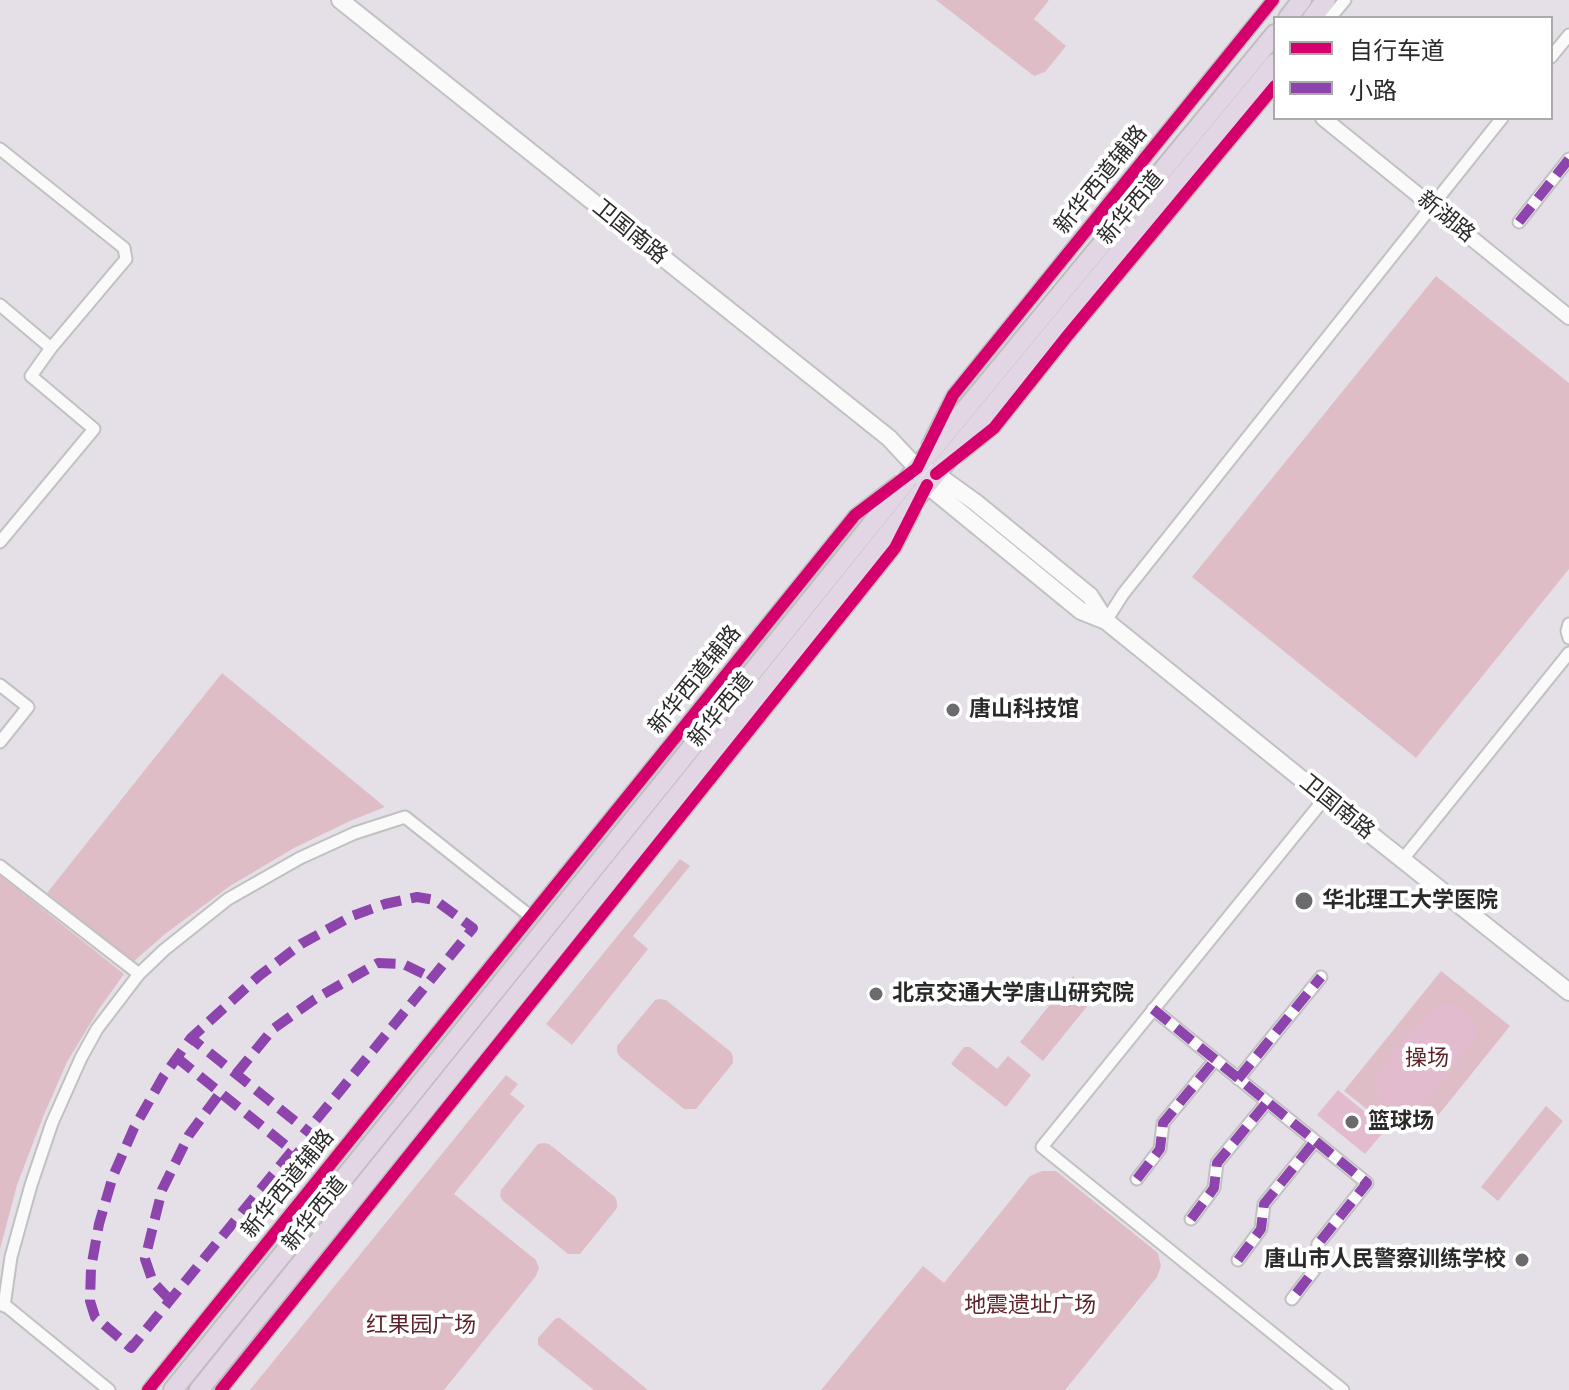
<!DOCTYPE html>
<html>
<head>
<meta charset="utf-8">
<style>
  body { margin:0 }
  #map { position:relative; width:1569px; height:1390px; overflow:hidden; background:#e5e0e7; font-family:Figtree,"Noto Sans SC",sans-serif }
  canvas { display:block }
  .legend { position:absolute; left:1273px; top:16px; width:280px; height:104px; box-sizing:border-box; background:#fff; border:2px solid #aaa; margin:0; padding:10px 14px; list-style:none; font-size:24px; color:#2a2a2a }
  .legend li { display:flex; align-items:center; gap:16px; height:40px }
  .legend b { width:40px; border:2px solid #aaa }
</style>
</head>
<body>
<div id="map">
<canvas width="1569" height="1390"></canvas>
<ul class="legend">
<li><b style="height:10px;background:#d6006c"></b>自行车道</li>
<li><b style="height:10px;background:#8e44ad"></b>小路</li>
</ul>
</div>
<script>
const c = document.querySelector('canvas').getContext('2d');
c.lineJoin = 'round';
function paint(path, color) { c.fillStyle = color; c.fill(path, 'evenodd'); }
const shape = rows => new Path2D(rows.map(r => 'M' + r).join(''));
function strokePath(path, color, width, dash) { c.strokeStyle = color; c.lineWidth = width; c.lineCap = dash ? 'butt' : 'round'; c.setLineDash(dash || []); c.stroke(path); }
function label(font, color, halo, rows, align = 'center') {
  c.font = font + ' Figtree,"Noto Sans SC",sans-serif'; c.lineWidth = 8; c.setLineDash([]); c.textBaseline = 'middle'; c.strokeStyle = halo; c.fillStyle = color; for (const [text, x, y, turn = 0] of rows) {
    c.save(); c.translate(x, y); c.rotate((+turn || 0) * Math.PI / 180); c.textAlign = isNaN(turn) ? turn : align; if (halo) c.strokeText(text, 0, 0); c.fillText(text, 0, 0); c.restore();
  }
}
paint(shape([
  [936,0,1049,0,1034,19,1066,46,1045,72,1034,76],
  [1436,276,1569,383,1569,569,1416,758,1192,577],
  [222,673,385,807,350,821,294,848,230,886,165,934,133,962,47,893],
  [680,859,690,866,633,936,648,949,572,1045,546,1024],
  [0,875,124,974,99,1009,67,1062,43,1117,17,1185,0,1249],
  [1441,971,1510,1026,1428,1128,1417,1131,1398,1130,1387,1125,1344,1091],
  [1073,976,1096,995,1043,1061,1020,1042],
  [660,999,666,1000,731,1052,733,1057,733,1063,696,1109,684,1109,620,1057,617,1052,617,1046,655,1000],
  [964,1047,970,1047,997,1069,1008,1056,1031,1075,1006,1107,951,1064],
  [506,1075,518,1084,510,1094,525,1106,454,1194,536,1260,539,1268,536,1276,444,1390,250,1390],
  [1546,1106,1563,1121,1498,1201,1481,1187],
  [544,1143,549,1144,615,1197,617,1202,617,1208,580,1254,568,1254,503,1201,500,1196,501,1190,538,1144],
  [1042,1171,1056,1171,1158,1253,1161,1266,1157,1277,1065,1390,821,1390,923,1266,944,1283,1030,1176],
  [557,1318,560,1318,648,1390,594,1390,538,1345,538,1338,554,1320]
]), '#dfbdc7');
paint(shape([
  [1441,1004,1458,1006,1470,1016,1476,1031,1474,1041,1419,1109,1410,1113,1393,1110,1382,1101,1378,1094,1376,1075,1432,1007],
  [1338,1090,1386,1129,1365,1154,1317,1115]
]), '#e2bbcf');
const minor = shape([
  [1330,18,1345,0],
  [1551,57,1569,35],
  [0,149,124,248,126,259,51,348,31,376,94,429,0,542],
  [1519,222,1569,159],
  [0,305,51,348],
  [928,444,953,395,1273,0],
  [959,456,994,428,1068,335,1275,86],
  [1106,621,1123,594,1502,118],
  [1569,624,1567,631,1569,638],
  [0,685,28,707,0,742],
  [1325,798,1042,1147,1343,1390],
  [1403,859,1569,653],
  [0,866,139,974],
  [1153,1009,1367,1183,1318,1244,1315,1269,1292,1299],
  [1238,1079,1321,977],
  [1137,1179,1160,1149,1163,1123,1215,1060],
  [1191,1219,1214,1188,1217,1163,1267,1102],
  [1238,1260,1261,1229,1264,1204,1315,1141],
  [0,1301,109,1390],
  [4,1306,11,1257,31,1185,52,1123,81,1058,97,1029,139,974,164,950,228,899,300,858,355,833,405,817,530,916],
  [148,1390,855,515,898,482],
  [221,1390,895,548,914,511]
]);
const tertiary = shape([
  [1323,118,1569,317]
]);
const secondary = shape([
  [340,0,889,438,917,468,927,485,1081,611,1106,621],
  [926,470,936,474,975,502,1090,596,1106,621,1325,798,1569,992]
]);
const primary = shape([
  [1288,18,1302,0],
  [1312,18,1326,0],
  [173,1390,917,468,1275,34],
  [199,1390,927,485,1275,63]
]);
strokePath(minor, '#c1c1c1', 15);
strokePath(tertiary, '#c1c1c1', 18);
strokePath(secondary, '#c1c1c1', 20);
strokePath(primary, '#bfbdbf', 22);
strokePath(minor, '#fbfafb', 11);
strokePath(tertiary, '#fbfafb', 14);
strokePath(secondary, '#fbfafb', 16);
strokePath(primary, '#e2d6e4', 18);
strokePath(shape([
  [1519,222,1569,159],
  [1153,1009,1367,1183,1318,1244,1315,1269,1292,1299],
  [176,1057,299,1156,311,1149,315,1137,191,1038],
  [236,1074,273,1029,315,999,378,963,403,964,432,978],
  [1238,1079,1321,977],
  [292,1151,131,1348,95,1317,90,1301,91,1268,99,1224,113,1176,134,1128,163,1077,191,1038,259,976,301,944,352,916,385,904,417,897,435,900,473,928,308,1130],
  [1137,1179,1160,1149,1163,1123,1215,1060],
  [1191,1219,1214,1188,1217,1163,1267,1102],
  [1238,1260,1261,1229,1264,1204,1315,1141],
  [170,1300,153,1282,145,1259,162,1190,189,1135,220,1093]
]), '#8e44ad', 10, [20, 10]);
strokePath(shape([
  [936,474,994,428,1068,335,1275,86],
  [148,1390,855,515,917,468,953,395,1273,0],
  [221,1390,895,548,927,485]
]), '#d6006c', 12);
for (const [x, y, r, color] of [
  [953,710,8,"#6b6a6c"],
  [1304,901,10,"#6b6a6c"],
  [876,994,8,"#6b6a6c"],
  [1352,1122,8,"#6b6a6c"],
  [1522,1260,8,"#6b6a6c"]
]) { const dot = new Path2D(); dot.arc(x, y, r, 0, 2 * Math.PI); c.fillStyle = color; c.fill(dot); strokePath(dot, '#fff', 3); }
label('22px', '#2a2a2a', '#fff', [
  ["新华西道辅路",1101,180,-51],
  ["新华西道",1131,208,-50],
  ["新湖路",1446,217,39],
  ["卫国南路",630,232,39],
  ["新华西道辅路",695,680,-51],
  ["新华西道",721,710,-51],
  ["卫国南路",1337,807,39],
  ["新华西道辅路",288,1184,-51],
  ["新华西道",315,1214,-51]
]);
label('bold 22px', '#2a2a2a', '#fff', [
  ["唐山科技馆",969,710],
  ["华北理工大学医院",1322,901],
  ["北京交通大学唐山研究院",892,994],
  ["篮球场",1368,1122],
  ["唐山市人民警察训练学校",1506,1260,"right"]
], 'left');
label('22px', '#5d2328', '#fff', [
  ["操场",1427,1059],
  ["地震遗址广场",1030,1306],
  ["红果园广场",421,1326]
]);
</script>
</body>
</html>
